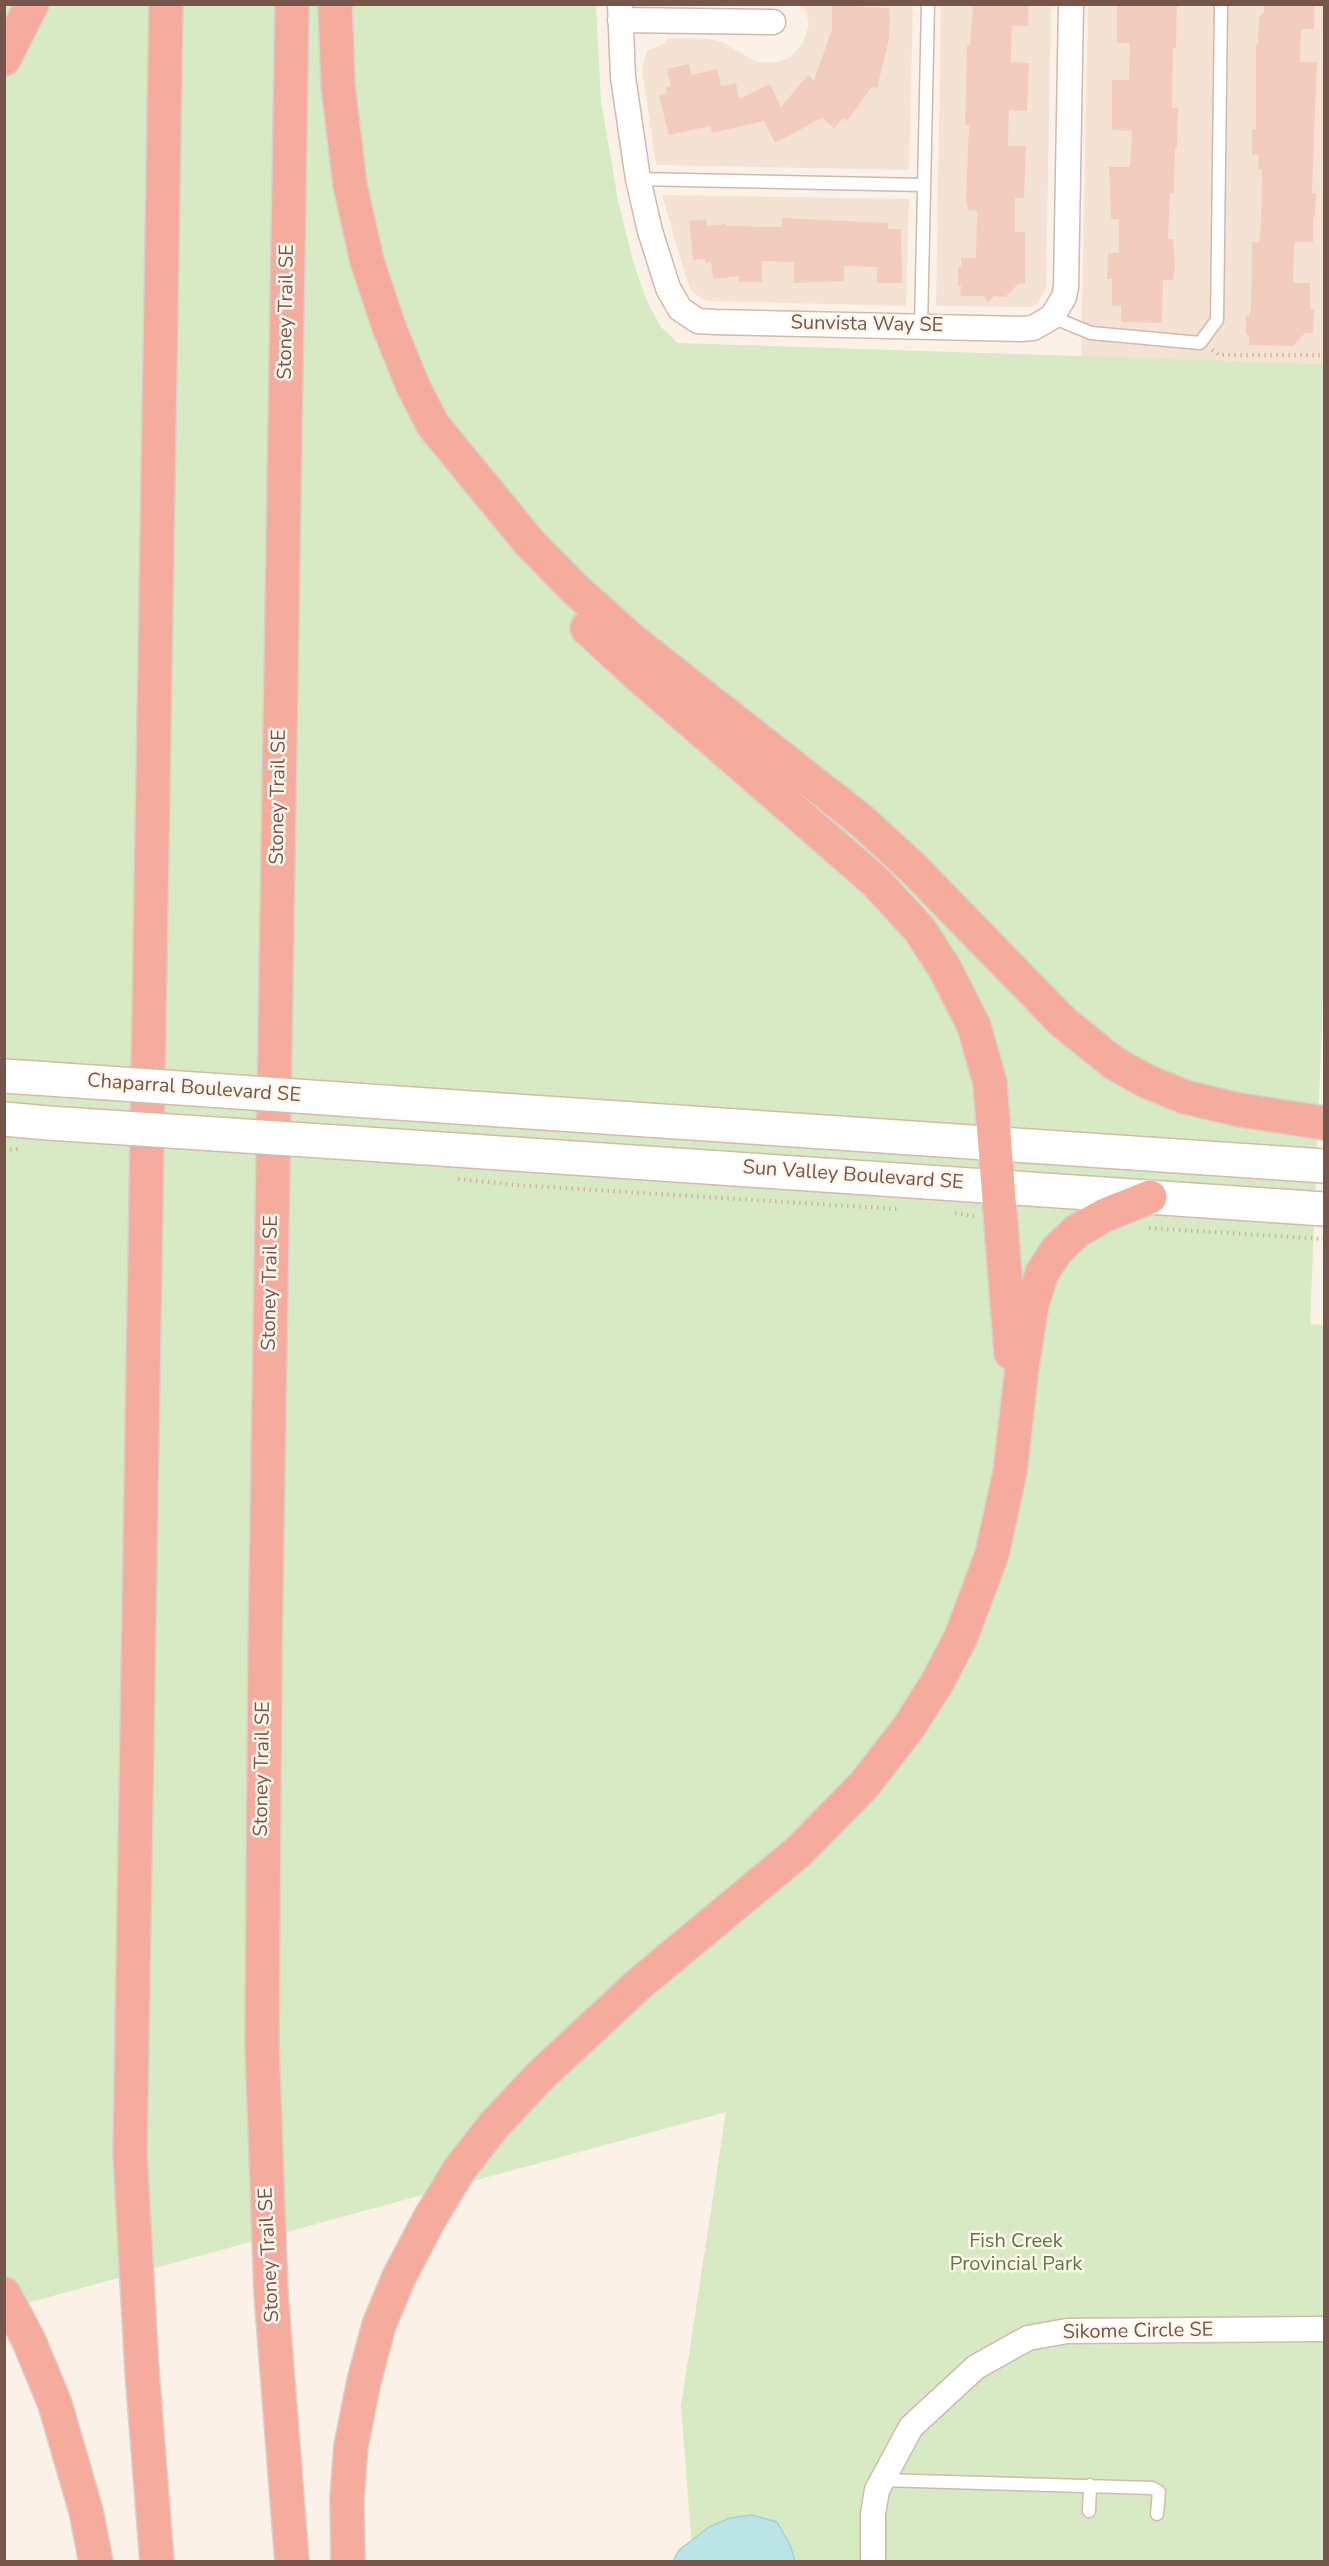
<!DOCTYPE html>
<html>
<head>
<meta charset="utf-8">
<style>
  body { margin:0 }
  #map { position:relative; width:1329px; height:2566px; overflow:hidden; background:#fcf1e6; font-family:"Nunito Sans",sans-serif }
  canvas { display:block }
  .frame { position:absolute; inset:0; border:6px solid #76564a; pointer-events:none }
</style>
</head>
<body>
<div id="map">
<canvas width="1329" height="2566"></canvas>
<div class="frame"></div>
</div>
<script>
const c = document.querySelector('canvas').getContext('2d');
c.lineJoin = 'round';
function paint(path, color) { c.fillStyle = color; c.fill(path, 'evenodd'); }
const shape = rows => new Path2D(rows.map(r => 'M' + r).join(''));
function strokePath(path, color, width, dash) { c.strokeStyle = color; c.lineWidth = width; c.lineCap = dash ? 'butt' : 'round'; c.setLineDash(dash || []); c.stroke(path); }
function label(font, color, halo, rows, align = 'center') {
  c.font = font + ' "Nunito Sans",sans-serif'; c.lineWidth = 5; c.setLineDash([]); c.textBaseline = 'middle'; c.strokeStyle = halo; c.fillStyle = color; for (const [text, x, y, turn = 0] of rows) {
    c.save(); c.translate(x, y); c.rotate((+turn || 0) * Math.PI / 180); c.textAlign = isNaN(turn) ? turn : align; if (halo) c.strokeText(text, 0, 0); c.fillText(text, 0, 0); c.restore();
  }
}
paint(shape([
  [804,5,913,5,909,170,656,165,642,68,647,51,665,43,667,38,708,39,722,42,756,62,778,62,791,57,803,43,809,24],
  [941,5,1051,5,1046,288,1038,303,1029,307,936,306],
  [1088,5,1324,5,1324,364,1081,357],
  [662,195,909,199,906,306,709,301,700,298,691,290,685,274]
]), '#f4e3d4');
paint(shape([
  [5,5,596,5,601,101,618,200,633,261,646,299,661,327,678,343,1324,364,1324,880,1323,999,1310,1324,1324,1325,1324,2561,693,2561,681,2406,726,2112,5,2309]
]), '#d7eac4');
const water = shape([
  [752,2515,777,2522,790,2545,795,2561,673,2561,679,2550,709,2527,730,2518,752,2515]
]);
paint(water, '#bae4e6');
strokePath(water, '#a0d4d8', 1.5);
paint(shape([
  [973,4,1029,4,1028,26,1012,26,1011,62,1029,63,1027,111,1009,110,1008,146,1026,146,1024,198,1015,198,1015,231,1025,233,1025,284,1018,284,1005,297,994,296,988,303,984,296,960,296,961,286,958,286,958,267,961,267,961,258,976,258,977,211,968,210,966,197,969,125,965,125,967,45,970,45],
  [1117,4,1177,4,1176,48,1173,48,1172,108,1178,108,1177,148,1175,148,1174,193,1170,193,1168,239,1173,239,1175,267,1173,280,1163,280,1162,323,1121,322,1121,306,1112,306,1112,279,1107,279,1108,253,1119,253,1119,219,1111,219,1109,167,1130,167,1132,131,1112,130,1112,80,1128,80,1129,78,1130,43,1117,43],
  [1265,4,1315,4,1314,29,1301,29,1300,62,1317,62,1312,193,1316,193,1315,217,1313,217,1313,242,1296,242,1294,247,1293,283,1310,283,1310,309,1314,309,1313,333,1305,333,1293,346,1249,345,1249,335,1246,335,1246,316,1249,316,1251,308,1252,242,1259,242,1261,223,1262,170,1258,169,1259,155,1252,155,1252,129,1256,129,1256,44,1258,44,1259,18,1264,12],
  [832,5,889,8,890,17,889,39,877,88,872,87,847,121,843,118,834,128,822,118,775,143,764,121,712,133,710,126,669,135,659,96,667,94,665,87,671,86,667,69,689,64,691,75,718,69,721,86,736,83,739,99,770,84,781,107,808,75,814,80,832,29],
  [782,218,888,223,888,229,901,229,902,283,877,283,877,267,844,266,844,281,794,283,794,262,762,261,762,282,739,282,739,276,713,279,711,262,706,263,705,259,693,260,689,221,706,219,707,226,726,224,726,226,782,227]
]), '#f2cdbd');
const service = shape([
  [638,179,923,185],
  [1052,317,1091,333,1200,343,1217,320,1221,4],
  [921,327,928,4],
  [881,2480,1152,2488,1159,2492,1157,2514],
  [1089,2511,1090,2485]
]);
const minor = shape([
  [620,4,623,77,638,179,650,231,668,288,680,309,698,321,714,322,1021,329,1033,328,1052,317,1064,297,1066,287,1071,4],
  [620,20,773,22],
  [873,2562,873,2514,877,2490,911,2427,976,2367,1028,2338,1067,2331,1324,2329]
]);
const secondary = shape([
  [4,1076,49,1079],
  [383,1102,1324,1166],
  [4,1119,48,1123],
  [382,1145,1324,1209]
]);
const motorway = shape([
  [335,4,338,85,350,185,367,261,389,327,413,386,433,425,529,542,575,589,633,641,862,821,913,868,1063,1022,1114,1063,1146,1081,1185,1097,1240,1110,1324,1123],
  [4,59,32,4],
  [587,628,638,675,876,882,920,930,945,969,974,1026,990,1083,1011,1353],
  [4,2294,29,2341,55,2404,86,2511,96,2562],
  [157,2562,142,2371,130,2154,166,4],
  [292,2562,271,2293,262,2043,265,1649,292,4],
  [348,2562,347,2498,351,2446,364,2381,379,2325,399,2277,430,2218,459,2170,494,2125,540,2076,639,1984,798,1852,864,1785,909,1727,938,1681,961,1637,992,1554,1010,1472,1022,1368,1032,1304,1042,1273,1057,1250,1077,1231,1105,1215,1150,1197]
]);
strokePath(service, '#d0baae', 15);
strokePath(minor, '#d0baae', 27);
strokePath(secondary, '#d3baac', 36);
strokePath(motorway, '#d9d0cc', 36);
strokePath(shape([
  [1212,350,1219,355,1324,355],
  [4,1150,19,1149],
  [458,1179,516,1185,897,1209],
  [955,1213,974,1216],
  [1149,1228,1324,1239]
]), '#d7b0a0', 4, [1.5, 4.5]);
strokePath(service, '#fff', 12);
strokePath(minor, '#fff', 24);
strokePath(secondary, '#fff', 33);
strokePath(motorway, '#f6ac9d', 33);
const secondaryBridge = shape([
  [49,1079,383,1102],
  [48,1123,382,1145]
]);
strokePath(secondaryBridge, '#d3baac', 36, []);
strokePath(secondaryBridge, '#fff', 33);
label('20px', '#76564a', '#fff6ec', [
  ["Stoney Trail SE",287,312,-89],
  ["Sunvista Way SE",867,325,1],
  ["Stoney Trail SE",279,797,-89],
  ["Chaparral Boulevard SE",194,1089,4],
  ["Sun Valley Boulevard SE",853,1176,4],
  ["Stoney Trail SE",271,1283,-89],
  ["Stoney Trail SE",263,1769,-89],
  ["Stoney Trail SE",270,2255,-93],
  ["Sikome Circle SE",1138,2332,-1]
]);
label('20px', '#587b42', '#fff6ec', [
  ["Fish Creek",1016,2242],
  ["Provincial Park",1016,2265]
]);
</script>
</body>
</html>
